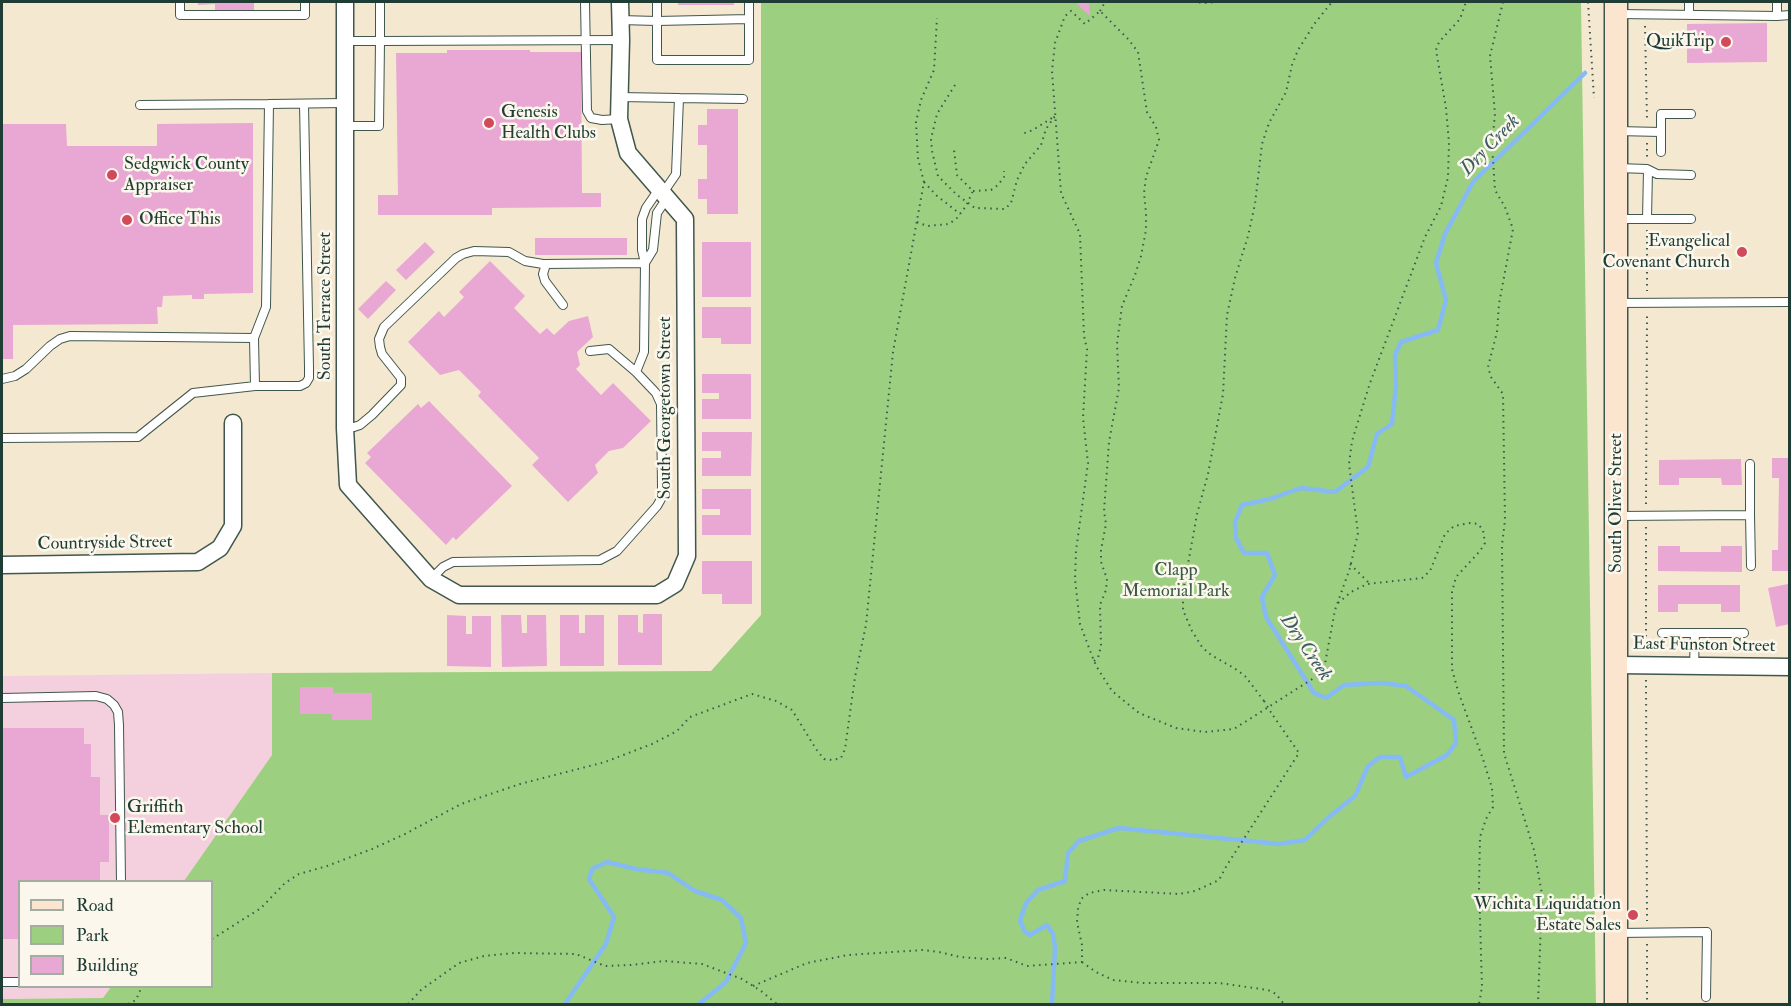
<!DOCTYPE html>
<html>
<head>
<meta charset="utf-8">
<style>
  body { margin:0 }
  #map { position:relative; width:1791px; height:1006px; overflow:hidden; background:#f5e8d1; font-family:"IM FELL Double Pica",serif }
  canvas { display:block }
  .frame { position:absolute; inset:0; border:3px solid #1f3d34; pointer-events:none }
  .legend { position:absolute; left:18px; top:880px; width:195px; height:108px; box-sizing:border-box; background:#fbf7ec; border:2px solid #a3ada2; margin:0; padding:8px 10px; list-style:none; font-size:18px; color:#1f3d34 }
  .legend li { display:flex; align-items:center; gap:12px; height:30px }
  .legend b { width:30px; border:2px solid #a3ada2 }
</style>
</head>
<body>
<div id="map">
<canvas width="1791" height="1006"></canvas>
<div class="frame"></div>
<ul class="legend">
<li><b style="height:8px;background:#fce5cf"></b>Road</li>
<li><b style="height:16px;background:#9ccf7f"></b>Park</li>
<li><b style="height:16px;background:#e9a8d3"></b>Building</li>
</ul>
</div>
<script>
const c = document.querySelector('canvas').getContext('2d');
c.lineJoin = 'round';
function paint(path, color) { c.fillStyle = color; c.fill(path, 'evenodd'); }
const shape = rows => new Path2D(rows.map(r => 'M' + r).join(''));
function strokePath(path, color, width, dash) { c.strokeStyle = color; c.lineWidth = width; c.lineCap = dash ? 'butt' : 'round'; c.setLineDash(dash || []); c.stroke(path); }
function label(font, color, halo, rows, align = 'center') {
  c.font = font + ' "IM FELL Double Pica",serif'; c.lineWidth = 5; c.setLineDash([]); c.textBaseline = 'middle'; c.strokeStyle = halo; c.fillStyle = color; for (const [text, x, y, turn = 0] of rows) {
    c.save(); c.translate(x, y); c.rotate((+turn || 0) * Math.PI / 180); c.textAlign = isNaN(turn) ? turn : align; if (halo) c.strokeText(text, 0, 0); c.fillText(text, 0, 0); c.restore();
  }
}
paint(shape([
  [272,673,272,755,184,881,20,882,20,986,111,987,103,998,2,999,2,676]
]), '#f4cfde');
paint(shape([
  [761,2,1581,2,1596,1004,2,1004,2,999,103,998,111,987,212,986,212,882,184,881,272,755,272,673,711,671,761,615]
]), '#9ccf7f');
strokePath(shape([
  [565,1004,606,944,614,917,589,879,592,869,607,862,636,869,668,873,695,891,722,900,741,918,746,943,726,982,699,1004],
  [1052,1004,1055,947,1053,934,1047,925,1030,935,1025,932,1020,921,1026,903,1038,890,1065,881,1068,853,1079,841,1119,828,1279,844,1305,840,1329,817,1355,796,1368,766,1380,757,1400,757,1406,777,1447,755,1456,743,1454,720,1406,686,1382,683,1344,685,1326,698,1314,693,1266,617,1262,597,1275,575,1267,553,1244,553,1236,538,1235,522,1242,505,1270,499,1301,488,1335,492,1368,467,1377,434,1392,424,1396,385,1395,355,1401,342,1438,330,1446,300,1436,263,1445,234,1473,182,1585,73]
]), '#86baf4', 4.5);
paint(shape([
  [198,2,254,2,254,11,215,12,215,4,198,5],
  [678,2,734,2,734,5,678,5],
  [1076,2,1089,2,1090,16,1081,8],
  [1767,23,1767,62,1687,63,1687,24],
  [447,50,530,50,530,52,581,52,582,193,601,193,601,207,492,208,492,215,378,215,378,195,398,195,396,53,447,53],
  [707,109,738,109,738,214,707,214,707,199,698,199,698,179,707,179,707,145,698,145,698,125,707,125],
  [253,123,253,293,204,294,204,299,192,299,192,295,163,296,162,307,157,307,158,324,13,325,13,359,2,359,2,124,66,124,67,146,157,146,157,124],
  [535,238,627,238,627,255,535,255],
  [425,242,435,252,406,280,396,270],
  [702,242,751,242,751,297,702,297],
  [490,261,525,296,514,308,540,334,547,328,554,335,569,321,588,316,593,337,577,352,580,365,576,369,601,395,613,383,651,421,623,448,609,451,595,465,598,473,568,502,532,465,539,458,478,396,481,392,459,370,440,375,408,342,439,311,444,317,464,297,459,292],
  [386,281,396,290,368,319,358,309],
  [702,307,751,307,751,344,721,344,721,338,702,338],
  [702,374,751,374,751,419,702,419,702,399,719,399,719,393,702,393],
  [429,401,512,486,456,540,453,537,446,545,365,463,371,457,367,453,418,404,421,408],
  [702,432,752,432,751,476,702,476,702,458,721,458,721,451,702,451],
  [1772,458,1790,458,1790,571,1772,571,1772,550,1778,550,1779,478,1772,478],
  [1741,459,1742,485,1722,485,1721,478,1679,478,1679,485,1659,485,1659,460],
  [702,489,751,489,751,535,702,535,702,515,720,515,720,509,702,509],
  [1658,546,1680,546,1680,552,1721,552,1721,546,1742,546,1742,572,1658,571],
  [702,561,752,561,752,604,722,604,722,594,702,594],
  [1788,584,1790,624,1776,627,1768,588],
  [1658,585,1740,585,1740,612,1721,612,1721,604,1678,604,1678,612,1658,612],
  [643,614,662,614,662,665,618,665,618,615,638,615,638,632,643,633],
  [447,615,466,616,466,634,472,634,472,616,491,616,491,667,447,666],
  [501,615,521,615,522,633,527,633,527,615,546,615,547,666,502,667],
  [560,615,579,615,579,633,585,633,585,615,604,615,604,666,560,666],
  [300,687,333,687,333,693,372,693,372,720,332,720,332,714,300,714],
  [2,728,84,728,84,744,91,744,91,777,100,777,100,815,109,815,109,862,100,862,100,882,20,882,20,939,2,939]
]), '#e9a8d3');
const service = shape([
  [180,2,180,15,305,15,305,2],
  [585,2,587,111,591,118,602,120,619,119],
  [1618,14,1777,16,1777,2],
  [1689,15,1689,2],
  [1777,16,1790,15],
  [749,19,749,60,657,60,657,21,749,19,749,2],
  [620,20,657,21,657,2],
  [345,41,380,41,380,2],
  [619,97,679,98,676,174,663,193],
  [679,98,743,99],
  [269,104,345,103],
  [140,105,269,104,266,307,254,338,255,386],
  [346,126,379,126,380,41,621,40],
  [1617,131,1661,132,1661,114,1691,114],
  [1661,132,1661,152],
  [1617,168,1647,169,1657,174,1691,175],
  [659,189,646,208,642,219,642,250,645,263,653,250,657,213,667,198],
  [1617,219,1691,219],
  [1647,219,1648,170],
  [546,264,543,274,545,281,563,305],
  [1617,303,1790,302],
  [590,351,609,349,636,372],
  [2,379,15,376,26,369,50,346,60,339,70,336,254,338],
  [345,428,354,427,360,425,372,415,401,385,401,378,382,354,380,347,379,339,384,327,456,258,463,254,474,251,509,252,525,261,543,264,645,263,644,352,636,372,656,393,661,404,662,487,661,499,657,506,617,551,600,560,453,562,443,567,431,579],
  [2,438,138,437,193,393,255,386,300,386,306,383,309,378,309,368,304,104],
  [1750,515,1751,566],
  [1617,516,1750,515,1750,464],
  [1662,633,1744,633],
  [1694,666,1695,633],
  [2,698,96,696,107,699,114,705,118,712,119,725,121,882],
  [1617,933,1707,932,1706,997],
  [2,982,20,982]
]);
const minor = shape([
  [345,2,345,428,348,485,431,579,459,595,657,595,675,584,687,556,685,219,628,153,619,119,621,40,620,2],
  [2,565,198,562,220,548,233,526,233,423],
  [1617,665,1790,667]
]);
const secondary = shape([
  [1616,2,1616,1004]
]);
strokePath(service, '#3f574c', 10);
strokePath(minor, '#3f574c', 19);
strokePath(secondary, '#3f574c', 25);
strokePath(shape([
  [1193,2,1207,3,1215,2],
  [1503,2,1490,56,1495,114,1492,145,1495,190,1505,207,1513,229,1499,304,1497,332,1488,367,1491,377,1503,394,1505,520,1502,545,1504,753,1534,850,1542,894,1538,1004],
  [1588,2,1594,98],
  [1100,11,1105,2],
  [1645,26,1647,120],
  [955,85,937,114,931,139,932,151,938,176,957,195,975,208,1005,209,1011,203,1017,180,1025,164,1041,145,1046,129,1055,116,1033,130,1022,134],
  [1647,143,1647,159],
  [924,182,936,195,960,214],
  [973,191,991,190,998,185,1004,177,1004,171],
  [917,222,927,226,949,224,957,218,966,206,973,191,957,175,954,150],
  [1647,230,1647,291],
  [1646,504,1647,314],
  [1646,527,1646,651],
  [1350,564,1369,583],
  [1338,603,1351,592,1367,584,1422,578,1430,571,1445,534,1454,526,1470,523,1478,524,1483,530,1485,543,1480,551,1456,577,1452,592,1452,669,1458,691,1483,759,1492,788,1493,807,1486,819,1480,837,1479,885,1482,987,1479,1004],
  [1094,661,1098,658,1101,646,1100,605,1106,590,1107,579,1101,562,1101,550,1106,524,1104,511,1109,442,1119,388,1117,344,1122,306,1135,275,1141,256,1146,230,1146,213,1144,193,1146,177,1159,140,1156,127,1147,112,1138,52,1129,40,1100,11,1085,24,1071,11,1065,16,1055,43,1052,71,1056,125,1061,193,1080,234,1084,336,1087,349,1083,418,1088,463,1076,551,1075,579,1080,624,1094,661,1098,669,1112,691,1139,713,1176,728,1205,732,1234,729,1317,676,1324,669,1335,610,1350,568,1358,533,1349,464,1352,441,1370,383,1425,237,1441,206,1448,177,1449,143,1446,108,1436,50,1439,42,1460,19,1466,2],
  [1646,680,1647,921],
  [1264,701,1245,676,1234,668,1211,655,1202,647,1192,631,1183,610,1183,592,1197,514,1208,474,1223,394,1227,315,1235,278,1248,236,1255,204,1262,144,1269,123,1286,92,1292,65,1298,50,1315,23,1332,2],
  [212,939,261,908,285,883,299,874,327,866,372,849,405,834,461,804,520,784,605,762,652,744,677,731,690,717,752,694,776,701,792,710,816,749,824,759,833,760,841,758,845,749,855,677,866,625,893,352,924,182,918,159,916,122,921,100,934,70,937,18],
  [1647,944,1647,1004],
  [1082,962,1096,972,1113,980,1143,983,1219,983,1268,990,1276,994,1284,1004],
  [753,986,807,963,848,955,923,950,939,952,960,957,987,959,1006,958,1027,966,1082,962,1082,945,1077,922,1078,909,1081,899,1089,893,1104,890,1179,894,1195,891,1219,880,1227,865,1299,753,1272,714],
  [128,1004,136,1000,142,986],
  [408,1004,421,990,459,963,484,956,514,953,576,954,605,966,632,965,664,961,702,964,742,979,761,991,777,1004]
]), '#3f574c', 2, [1.5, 4.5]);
strokePath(service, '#fff', 8);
strokePath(minor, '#fff', 16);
strokePath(secondary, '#fce5cf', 22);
strokePath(shape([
  [1264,701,1272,714]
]), '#3f574c', 2, [1.5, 4.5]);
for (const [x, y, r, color] of [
  [1726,42,6,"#d1495b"],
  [489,123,6,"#d1495b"],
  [112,175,6,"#d1495b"],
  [127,220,6,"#d1495b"],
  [1742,252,6,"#d1495b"],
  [115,818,6,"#d1495b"],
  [1633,915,6,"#d1495b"]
]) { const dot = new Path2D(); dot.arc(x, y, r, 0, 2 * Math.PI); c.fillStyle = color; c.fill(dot); strokePath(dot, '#fbf7ec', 2); }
label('18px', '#1f3d34', '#fbf7ec', [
  ["QuikTrip",1714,42,"right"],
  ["Genesis",501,113],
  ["Health Clubs",501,134],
  ["Sedgwick County",124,165],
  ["Appraiser",124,186],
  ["Office This",139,220],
  ["Evangelical",1730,242,"right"],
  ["Covenant Church",1730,263,"right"],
  ["Griffith",127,808],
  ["Elementary School",127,829],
  ["Wichita Liquidation",1621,905,"right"],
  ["Estate Sales",1621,926,"right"]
], 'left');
label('18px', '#1f3d34', '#fbf7ec', [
  ["South Terrace Street",326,306,-90],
  ["South Georgetown Street",666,408,-90],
  ["South Oliver Street",1617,503,-90],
  ["Countryside Street",105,544,-1],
  ["East Funston Street",1704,646,1]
]);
label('18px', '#385a43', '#fbf7ec', [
  ["Clapp",1176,571],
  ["Memorial Park",1176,592]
]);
label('italic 20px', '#395c64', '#fbf7ec', [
  ["Dry Creek",1491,146,-46],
  ["Dry Creek",1305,648,56]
]);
</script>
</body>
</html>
